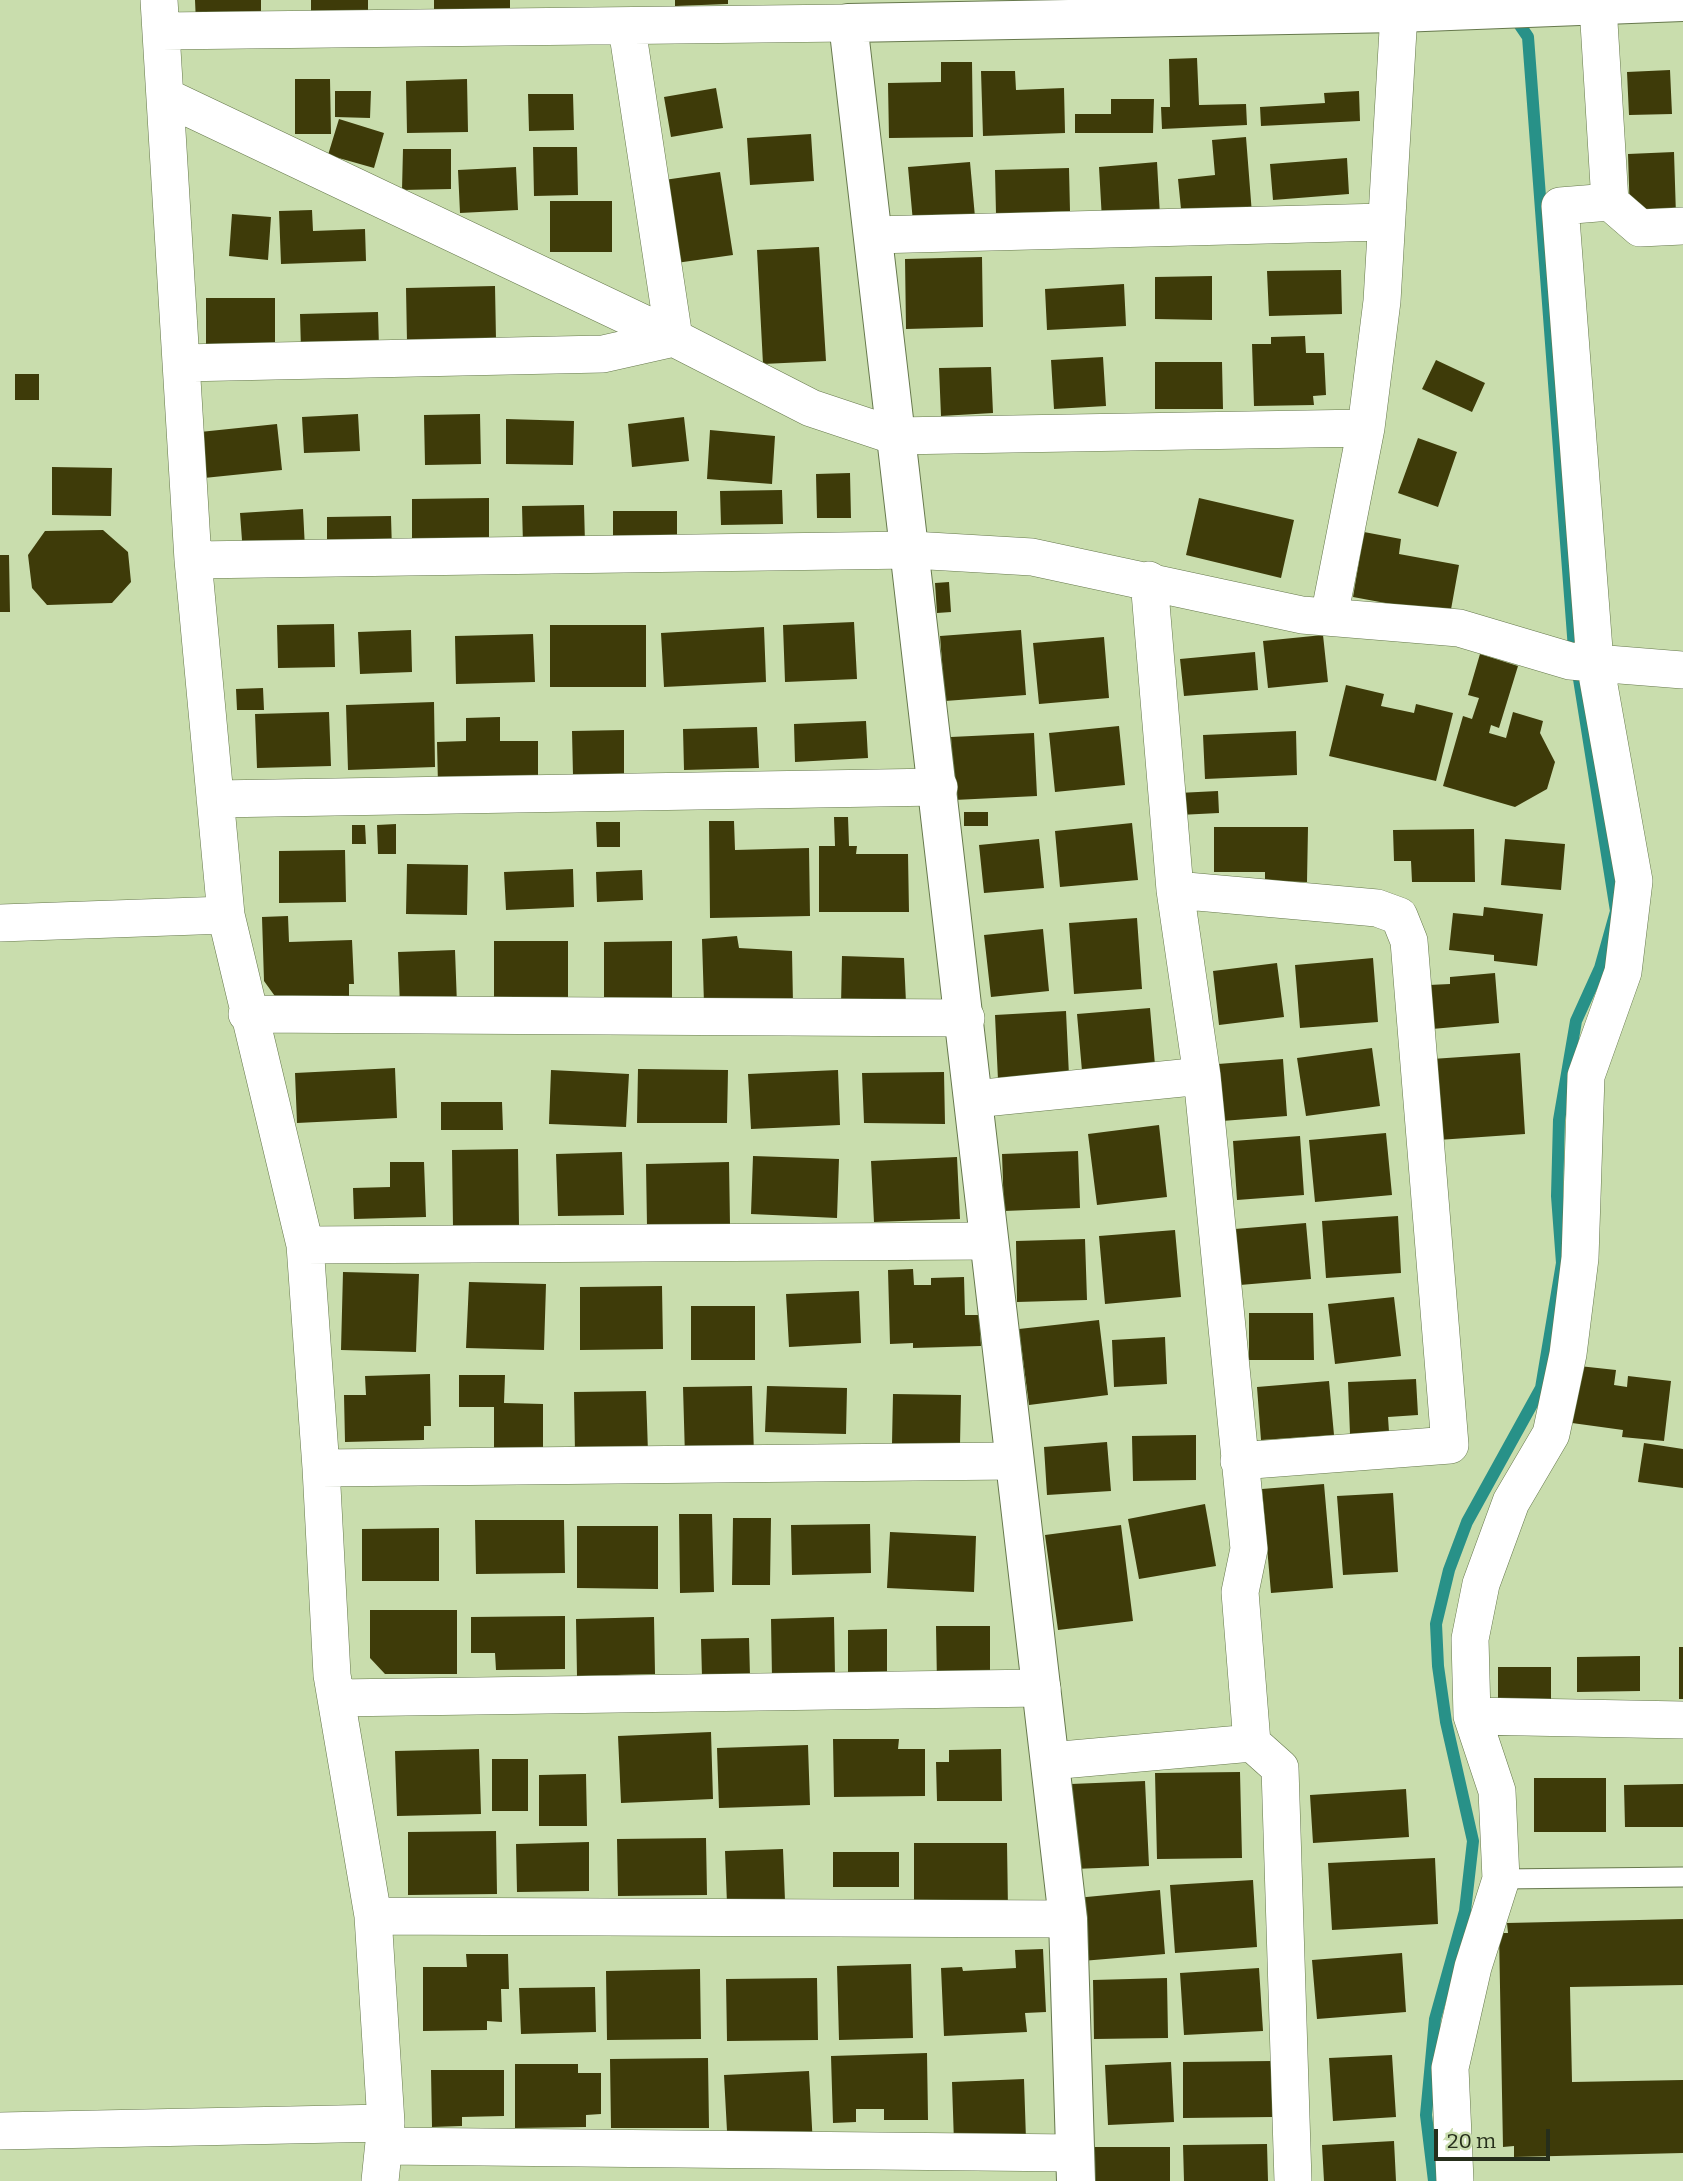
<!DOCTYPE html>
<html>
<head>
<meta charset="utf-8">
<style>
  body { margin:0 }
  #map { position:relative; width:1683px; height:2181px; overflow:hidden; background:#c9ddad; font-family:Bitter,serif }
  canvas { display:block }
  .scale { position:absolute; left:1434px; top:2129px; width:116px; height:32px; box-sizing:border-box; border:4px solid #262e1b; border-top:0; padding-left:9px; font-size:21px; line-height:24px; white-space:nowrap; color:#262e1b; -webkit-text-stroke:5px #c9ddad; paint-order:stroke }
</style>
</head>
<body>
<div id="map">
<canvas width="1683" height="2181"></canvas>
<div class="scale">20 m</div>
</div>
<script>
const c = document.querySelector('canvas').getContext('2d');
c.lineJoin = 'round';
const shape = rows => new Path2D(rows.map(r => 'M' + r).join(''));
function strokePath(path, color, width, dash) { c.strokeStyle = color; c.lineWidth = width; c.lineCap = dash ? 'butt' : 'round'; c.setLineDash(dash || []); c.stroke(path); }
function paint(path, color) { c.fillStyle = color; c.fill(path, 'evenodd'); }
strokePath(shape([
  [1513,15,1528,37,1574,649],
  [1434,2181,1426,2115,1435,2019,1465,1911,1473,1841,1446,1722,1438,1666,1436,1624,1449,1570,1467,1522,1541,1388,1562,1263,1557,1196,1559,1120,1576,1021,1600,968,1616,911,1579,679]
]), '#289188', 12);
paint(shape([
  [195,0,261,0,261,21,196,23],
  [311,0,368,0,368,17,311,18],
  [434,0,510,0,510,20,434,21],
  [675,0,728,0,728,4,675,6],
  [1197,58,1199,105,1246,104,1247,125,1162,129,1161,107,1170,107,1169,59],
  [941,62,972,62,973,137,889,138,888,83,941,82],
  [1670,70,1672,114,1629,115,1627,72],
  [981,71,1015,71,1016,90,1064,88,1065,133,983,136],
  [295,79,330,79,331,134,295,134],
  [467,79,468,132,407,133,406,81],
  [716,88,723,128,671,137,664,97],
  [335,91,371,91,370,118,335,117],
  [1359,91,1360,121,1261,126,1260,107,1325,103,1324,93],
  [528,94,573,94,574,130,529,131],
  [1111,99,1154,99,1153,133,1075,133,1075,114,1111,114],
  [339,119,384,133,374,168,328,155],
  [811,134,814,181,750,185,747,138],
  [1246,137,1252,214,1182,219,1178,179,1215,175,1212,140],
  [533,147,577,147,578,195,534,196],
  [403,149,451,149,451,189,402,190],
  [1674,152,1676,216,1630,217,1628,154],
  [1347,158,1349,194,1273,200,1270,164],
  [970,162,975,217,913,222,908,167],
  [1157,162,1160,216,1102,220,1099,167],
  [516,167,518,210,460,213,458,170],
  [1069,168,1070,211,996,214,995,170],
  [720,172,733,255,676,263,664,180],
  [550,201,612,201,612,252,550,252],
  [312,210,313,231,365,229,366,261,281,264,279,211],
  [232,214,271,217,268,260,229,256],
  [819,247,826,361,763,364,757,250],
  [982,257,983,327,906,329,905,259],
  [1341,270,1342,314,1269,316,1267,271],
  [1212,276,1212,320,1155,319,1155,277],
  [1124,284,1126,326,1047,330,1045,289],
  [495,286,496,340,407,342,406,288],
  [206,298,275,298,275,348,206,349],
  [378,312,379,348,301,350,300,314],
  [1305,336,1306,353,1324,353,1326,395,1313,396,1314,405,1254,406,1252,344,1271,344,1271,337],
  [1103,357,1106,406,1054,409,1051,360],
  [1436,360,1485,383,1472,412,1422,389],
  [1155,362,1222,362,1223,409,1155,409],
  [991,367,993,413,941,416,939,368],
  [15,374,39,374,39,400,15,400],
  [358,414,360,451,304,453,302,417],
  [480,414,481,464,425,465,424,415],
  [684,417,689,461,632,467,628,424],
  [506,419,574,421,573,465,506,464],
  [277,424,282,470,204,478,200,432],
  [710,430,775,436,772,484,707,479],
  [1418,438,1457,452,1438,507,1398,493],
  [52,467,112,468,111,516,52,515],
  [850,473,851,518,817,518,816,474],
  [782,490,783,524,721,525,720,491],
  [489,498,489,547,412,547,412,499],
  [1199,498,1294,520,1281,578,1186,555],
  [584,505,585,544,523,545,522,506],
  [303,509,305,549,243,554,240,513],
  [613,511,677,511,677,544,613,544],
  [391,516,392,551,327,553,327,517],
  [103,530,128,552,131,582,112,603,47,605,32,588,28,555,45,531],
  [1364,532,1401,539,1399,554,1459,565,1450,615,1353,597],
  [0,555,9,555,10,612,0,612],
  [949,582,951,612,937,613,935,583],
  [854,622,857,679,785,682,783,625],
  [334,624,335,667,278,668,277,625],
  [550,625,646,625,646,687,550,687],
  [764,627,766,682,664,687,661,633],
  [411,630,412,672,360,674,358,632],
  [1021,630,1026,695,945,701,940,636],
  [533,634,535,682,456,684,455,636],
  [1323,635,1328,682,1268,688,1263,641],
  [1104,637,1109,698,1039,704,1033,643],
  [1255,652,1258,690,1184,696,1180,659],
  [1480,654,1518,666,1499,728,1491,725,1489,733,1506,738,1513,712,1543,721,1540,733,1555,762,1547,789,1515,807,1443,786,1463,716,1472,719,1479,698,1468,695],
  [1346,685,1384,694,1381,706,1414,713,1416,704,1453,713,1436,781,1329,756],
  [263,688,264,710,237,710,236,689],
  [434,702,435,767,348,770,346,705],
  [329,712,331,766,257,768,255,714],
  [500,717,500,741,538,741,538,783,438,785,437,742,466,741,466,718],
  [866,721,868,758,795,762,794,724],
  [1119,726,1125,785,1055,792,1049,733],
  [757,727,759,768,684,770,683,729],
  [624,730,624,774,573,776,572,731],
  [1296,731,1297,775,1205,779,1203,735],
  [1034,733,1037,796,954,800,951,737],
  [1218,791,1219,813,1179,815,1178,793],
  [964,812,988,812,988,826,964,826],
  [834,817,848,817,849,846,857,846,856,854,908,854,909,912,819,912,819,846,835,846],
  [709,821,734,821,735,850,809,848,810,916,710,918],
  [596,822,620,822,620,847,597,847],
  [1132,823,1138,880,1060,887,1055,831],
  [396,824,396,854,378,854,377,825],
  [352,825,365,825,366,844,352,844],
  [1214,827,1308,827,1307,882,1265,881,1265,872,1214,872],
  [1474,829,1475,882,1412,882,1411,861,1394,861,1393,830],
  [1039,839,1044,888,984,893,979,845],
  [1505,839,1565,844,1561,890,1501,885],
  [345,850,346,902,279,903,279,851],
  [407,864,468,865,467,915,406,914],
  [573,869,574,907,506,910,504,872],
  [642,870,643,900,597,902,596,872],
  [1484,907,1543,914,1537,966,1494,961,1494,955,1449,950,1453,913,1483,916],
  [288,916,289,942,352,940,354,984,349,984,349,997,277,999,264,981,262,917],
  [1137,918,1142,989,1074,994,1069,923],
  [1043,929,1049,991,991,997,984,935],
  [737,936,739,948,792,951,793,1004,704,1004,702,939],
  [494,941,568,941,568,1000,494,1000],
  [672,941,672,1001,604,1001,604,942],
  [455,950,457,1005,400,1007,398,952],
  [842,956,904,958,906,1003,841,1005],
  [1373,958,1378,1022,1300,1028,1295,965],
  [1277,963,1284,1017,1219,1025,1213,971],
  [1495,973,1499,1023,1432,1029,1429,985,1450,984,1450,977],
  [1150,1008,1155,1065,1082,1071,1077,1014],
  [1066,1011,1069,1076,998,1080,995,1015],
  [1372,1048,1380,1106,1306,1116,1297,1058],
  [1520,1053,1525,1134,1438,1140,1432,1059],
  [1283,1059,1287,1116,1222,1121,1218,1064],
  [395,1068,397,1118,297,1123,295,1073],
  [638,1069,728,1070,727,1123,637,1123],
  [551,1070,629,1074,626,1127,549,1124],
  [838,1070,840,1125,751,1129,748,1074],
  [944,1072,945,1124,864,1123,862,1073],
  [441,1102,502,1102,503,1130,441,1130],
  [1159,1125,1167,1197,1097,1205,1088,1134],
  [1386,1133,1392,1195,1315,1202,1309,1140],
  [1300,1136,1304,1195,1237,1200,1233,1141],
  [518,1149,519,1226,453,1228,452,1150],
  [1078,1151,1080,1208,1004,1211,1002,1154],
  [622,1152,624,1215,558,1216,556,1154],
  [753,1156,839,1159,837,1218,751,1214],
  [957,1157,960,1219,874,1222,871,1161],
  [390,1162,424,1162,426,1217,354,1219,353,1188,390,1187],
  [729,1162,730,1225,647,1226,646,1164],
  [1398,1216,1401,1273,1326,1278,1322,1221],
  [1306,1223,1311,1279,1240,1285,1235,1229],
  [1175,1230,1181,1297,1105,1304,1099,1236],
  [1085,1239,1087,1300,1017,1302,1016,1241],
  [913,1269,914,1285,931,1285,931,1278,964,1277,965,1315,979,1315,981,1346,913,1348,913,1343,890,1344,888,1270],
  [343,1272,419,1274,416,1352,341,1350],
  [469,1282,546,1284,544,1350,466,1348],
  [662,1286,663,1349,580,1350,580,1287],
  [859,1291,861,1343,789,1347,786,1294],
  [1394,1297,1401,1356,1335,1364,1328,1304],
  [691,1306,755,1306,755,1360,691,1360],
  [1249,1313,1313,1313,1314,1360,1249,1360],
  [1099,1320,1108,1395,1029,1405,1019,1329],
  [1165,1337,1167,1384,1114,1387,1112,1340],
  [1579,1366,1616,1370,1614,1385,1627,1387,1628,1376,1671,1381,1664,1441,1622,1437,1623,1430,1572,1423],
  [430,1374,431,1426,424,1426,424,1440,345,1442,344,1395,366,1395,365,1376],
  [459,1375,505,1375,504,1403,543,1404,543,1457,494,1457,494,1407,459,1407],
  [1416,1379,1418,1415,1388,1417,1389,1432,1350,1434,1348,1382],
  [1329,1381,1334,1435,1261,1440,1257,1387],
  [752,1386,754,1456,685,1457,683,1387],
  [767,1386,847,1388,846,1434,765,1432],
  [646,1391,648,1453,575,1454,574,1392],
  [893,1394,961,1395,960,1445,892,1444],
  [1196,1435,1196,1480,1133,1481,1132,1436],
  [1107,1442,1111,1491,1047,1495,1044,1447],
  [1644,1443,1683,1449,1683,1488,1638,1482],
  [1324,1484,1333,1588,1271,1593,1262,1489],
  [1393,1493,1398,1572,1343,1575,1337,1496],
  [1205,1504,1216,1566,1139,1579,1128,1519],
  [679,1514,712,1514,714,1592,680,1593],
  [733,1518,771,1518,770,1585,732,1585],
  [475,1520,564,1520,565,1573,476,1574],
  [870,1524,871,1573,792,1575,791,1525],
  [1121,1525,1133,1621,1058,1630,1045,1535],
  [577,1526,658,1526,658,1589,577,1588],
  [439,1528,439,1581,362,1581,362,1529],
  [890,1532,976,1536,974,1592,887,1588],
  [370,1610,457,1610,457,1674,385,1674,370,1658],
  [565,1616,565,1669,496,1670,495,1653,471,1653,471,1617],
  [654,1617,655,1674,577,1676,576,1619],
  [834,1617,835,1676,772,1678,771,1619],
  [936,1626,990,1626,990,1684,937,1684],
  [887,1629,887,1681,848,1682,848,1630],
  [749,1638,750,1676,702,1677,701,1639],
  [1679,1647,1683,1647,1683,1699,1679,1699],
  [1640,1656,1640,1691,1577,1692,1577,1657],
  [1498,1667,1551,1667,1551,1703,1498,1703],
  [711,1732,713,1799,621,1803,618,1736],
  [833,1739,899,1739,898,1749,925,1749,925,1796,834,1797],
  [808,1745,810,1805,719,1808,717,1748],
  [479,1749,481,1814,397,1816,395,1751],
  [1001,1749,1002,1801,937,1801,936,1762,949,1762,949,1750],
  [492,1759,528,1759,528,1811,492,1811],
  [1240,1772,1242,1858,1157,1859,1155,1773],
  [586,1774,587,1826,539,1826,539,1775],
  [1534,1778,1606,1778,1606,1832,1534,1832],
  [1145,1781,1149,1866,1074,1869,1071,1784],
  [1683,1784,1683,1827,1625,1827,1624,1785],
  [1406,1789,1409,1837,1313,1843,1310,1795],
  [496,1831,497,1894,408,1895,408,1832],
  [706,1838,707,1895,618,1896,617,1839],
  [589,1842,589,1891,517,1892,516,1844],
  [914,1843,1007,1843,1008,1910,914,1911],
  [783,1849,785,1901,727,1904,725,1851],
  [833,1852,899,1852,899,1887,833,1887],
  [1435,1858,1438,1924,1332,1930,1328,1863],
  [1253,1880,1257,1947,1175,1953,1170,1885],
  [1160,1890,1165,1954,1082,1961,1076,1898],
  [1683,1919,1683,1985,1570,1987,1572,2082,1683,2080,1683,2153,1514,2157,1514,2146,1503,2147,1499,1933,1508,1933,1507,1923],
  [1043,1949,1046,2012,1025,2013,1027,2032,944,2036,941,1968,962,1967,963,1971,1016,1968,1015,1950],
  [1402,1953,1406,2012,1317,2019,1312,1960],
  [466,1954,508,1954,509,1989,501,1989,502,2022,487,2021,487,2030,423,2031,423,1967,467,1967],
  [911,1964,913,2038,839,2040,837,1966],
  [1259,1968,1263,2031,1184,2035,1180,1973],
  [700,1969,701,2039,607,2040,606,1971],
  [817,1978,818,2040,727,2041,726,1979],
  [1167,1978,1168,2038,1094,2039,1093,1980],
  [595,1987,596,2032,521,2034,519,1988],
  [927,2053,928,2120,884,2120,884,2109,856,2109,856,2122,833,2123,831,2056],
  [1392,2055,1396,2117,1333,2121,1329,2058],
  [708,2058,709,2128,611,2128,610,2059],
  [1272,2061,1272,2117,1183,2118,1183,2062],
  [1171,2062,1174,2122,1108,2125,1105,2065],
  [515,2064,578,2064,578,2073,601,2073,601,2114,586,2115,586,2127,515,2128],
  [431,2070,504,2070,504,2116,462,2117,462,2126,432,2127],
  [809,2071,813,2146,728,2150,724,2075],
  [1024,2079,1026,2140,954,2143,952,2082],
  [1394,2141,1396,2181,1324,2181,1322,2145],
  [1267,2144,1268,2181,1184,2181,1183,2145],
  [1091,2147,1170,2147,1170,2181,1091,2181]
]), '#3e3b09');
const service = shape([
  [1501,1879,1683,1877]
]);
const minor = shape([
  [159,0,193,560,226,915,305,1245,321,1468,332,1675,373,1916,386,2123,380,2181],
  [162,31,848,23],
  [166,97,674,338,811,408,895,436,1366,428,1329,617],
  [1610,202,1640,228,1683,226],
  [873,235,1385,222],
  [182,363,603,354,674,338,627,28],
  [1366,428,1382,301,1399,13],
  [193,560,912,550,1032,557,1302,615,1459,628,1570,661,1683,670],
  [1149,580,1175,890,1202,1076,1249,1549,1240,1592,1252,1743],
  [215,799,939,787],
  [1175,890,1377,908,1399,916,1409,941,1450,1445,1239,1461],
  [0,923,226,915],
  [247,1014,966,1018],
  [974,1099,1202,1076],
  [305,1245,988,1241],
  [321,1468,1013,1461],
  [336,1698,1042,1688],
  [1472,1716,1683,1720],
  [1050,1761,1252,1743,1280,1768,1293,2181],
  [373,1916,1068,1919],
  [0,2131,386,2123],
  [384,2146,1075,2153],
  [1455,2181,1450,2068,1473,1967,1501,1879,1497,1791,1472,1716,1470,1639,1481,1584,1511,1502,1551,1434,1568,1354,1580,1258,1586,1076,1623,972,1634,881,1595,663,1560,206,1610,202,1598,6,1591,0]
]);
const tertiary = shape([
  [1076,2181,1068,1919,848,23,1399,13,1683,2]
]);
strokePath(service, '#66784c', 21);
strokePath(minor, '#66784c', 38);
strokePath(tertiary, '#66784c', 40);
strokePath(service, '#fff', 19);
strokePath(minor, '#fff', 37);
strokePath(tertiary, '#fff', 38);
</script>
</body>
</html>
